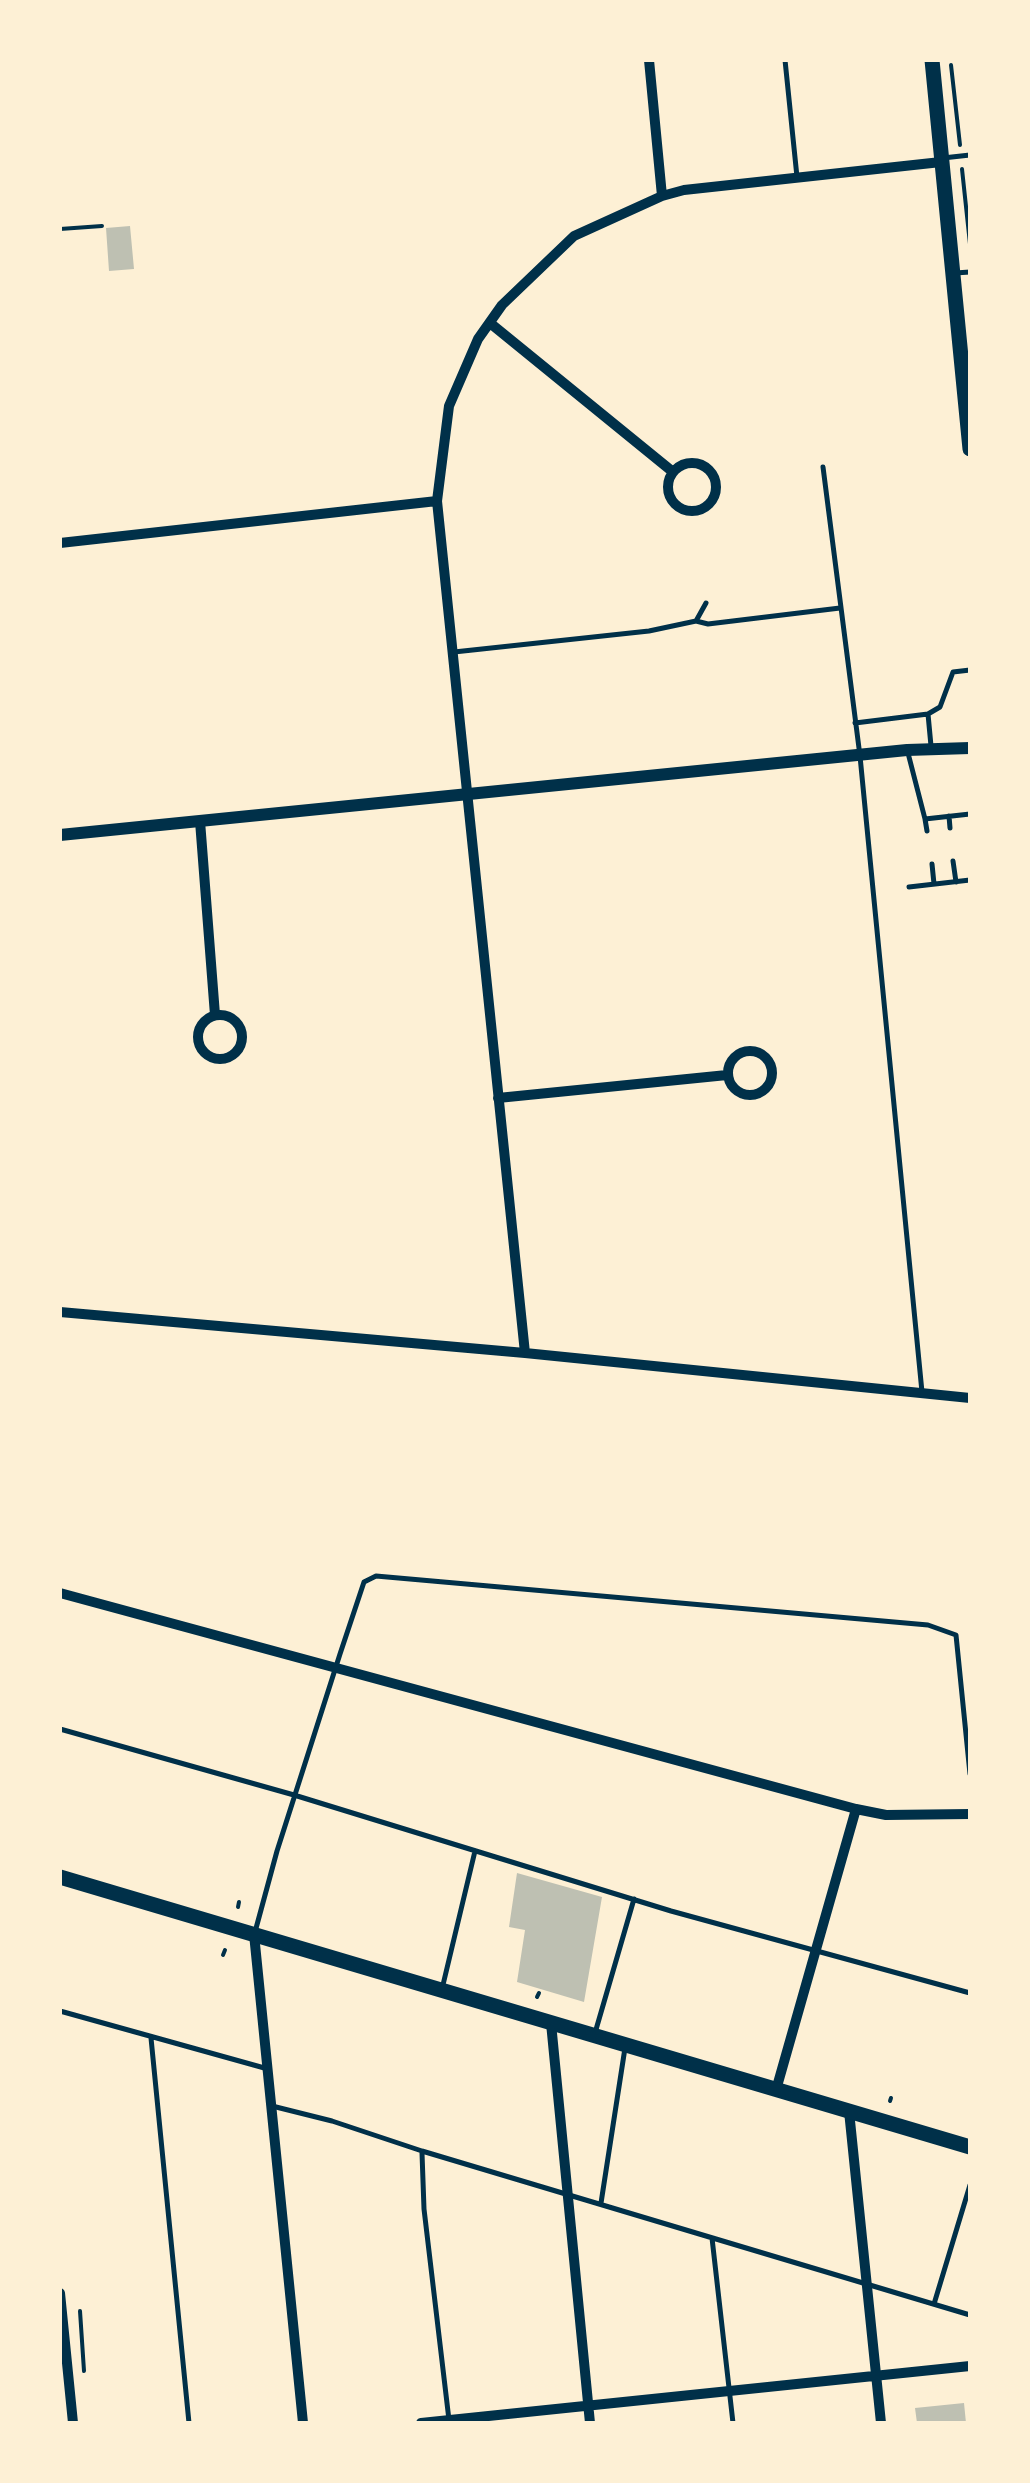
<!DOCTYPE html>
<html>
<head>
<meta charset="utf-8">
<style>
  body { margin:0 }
  #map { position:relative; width:1030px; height:2483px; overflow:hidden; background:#fdf0d5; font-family:"Public Sans",sans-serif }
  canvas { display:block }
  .frame { position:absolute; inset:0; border:62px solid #fdf0d5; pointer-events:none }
</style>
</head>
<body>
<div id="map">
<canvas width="1030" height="2483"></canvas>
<div class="frame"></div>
</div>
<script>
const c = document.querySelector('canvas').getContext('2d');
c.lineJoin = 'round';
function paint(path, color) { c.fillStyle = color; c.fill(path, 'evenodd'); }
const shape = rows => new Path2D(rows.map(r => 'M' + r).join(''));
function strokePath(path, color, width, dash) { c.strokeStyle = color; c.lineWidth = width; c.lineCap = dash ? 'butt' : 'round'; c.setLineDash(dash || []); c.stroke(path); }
paint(shape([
  [130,226,134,269,109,271,106,228],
  [517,1873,602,1897,584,2002,517,1982,525,1930,509,1927],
  [964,2403,966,2423,917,2423,915,2408]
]), '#bec0b2');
strokePath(shape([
  [951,65,960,145],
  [962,169,970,244],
  [60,229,102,226],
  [238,1907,239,1902],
  [223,1955,225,1950],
  [537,1997,539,1993],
  [890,2101,891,2098],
  [80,2311,84,2371]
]), '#003049', 4);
strokePath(shape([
  [785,60,797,177],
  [943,158,970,155],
  [955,273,970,272],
  [823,467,860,756,922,1392],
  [696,621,708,624,840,608],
  [454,652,649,631,696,621,706,603],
  [928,714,940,707,953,672,970,670],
  [855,723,928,714,931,746],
  [908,753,925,819,970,814],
  [949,816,950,828],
  [925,819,927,831],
  [953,861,956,882],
  [932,864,934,884],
  [909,887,970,880],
  [60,1729,294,1795,671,1911,970,1993],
  [255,1932,277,1851,340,1654,364,1582,376,1576,928,1625,956,1635,970,1774],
  [442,1989,475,1851],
  [60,2011,268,2069],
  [595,2033,634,1899],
  [151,2038,189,2423],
  [272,2106,332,2121,422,2151,970,2315],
  [422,2153,424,2209,449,2420],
  [601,2203,625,2048],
  [712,2238,733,2423],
  [934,2304,970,2185]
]), '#003049', 5);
strokePath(shape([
  [649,60,662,196],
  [490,323,673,472],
  '668 487a24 24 0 1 1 48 0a24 24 0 1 1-48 0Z',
  [60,543,437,501],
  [200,821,215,1015],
  '198 1037a22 22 0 1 1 44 0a22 22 0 1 1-44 0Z',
  '728 1073a22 22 0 1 1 44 0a22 22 0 1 1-44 0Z',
  [498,1098,727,1075],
  [60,1312,525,1353,970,1398],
  [525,1353,437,501,449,406,478,339,502,305,574,236,662,196,684,190,941,162],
  [60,1593,856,1809,886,1815,970,1814],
  [254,1934,303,2423],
  [551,2023,590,2423],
  [776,2090,856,1809],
  [849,2111,881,2423],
  [60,2293,73,2423],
  [421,2423,970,2366]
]), '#003049', 10);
strokePath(shape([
  [60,835,907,750,970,748]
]), '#003049', 12);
strokePath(shape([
  [932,60,970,449]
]), '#003049', 15);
strokePath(shape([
  [60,1877,970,2147]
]), '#003049', 15);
</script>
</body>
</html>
